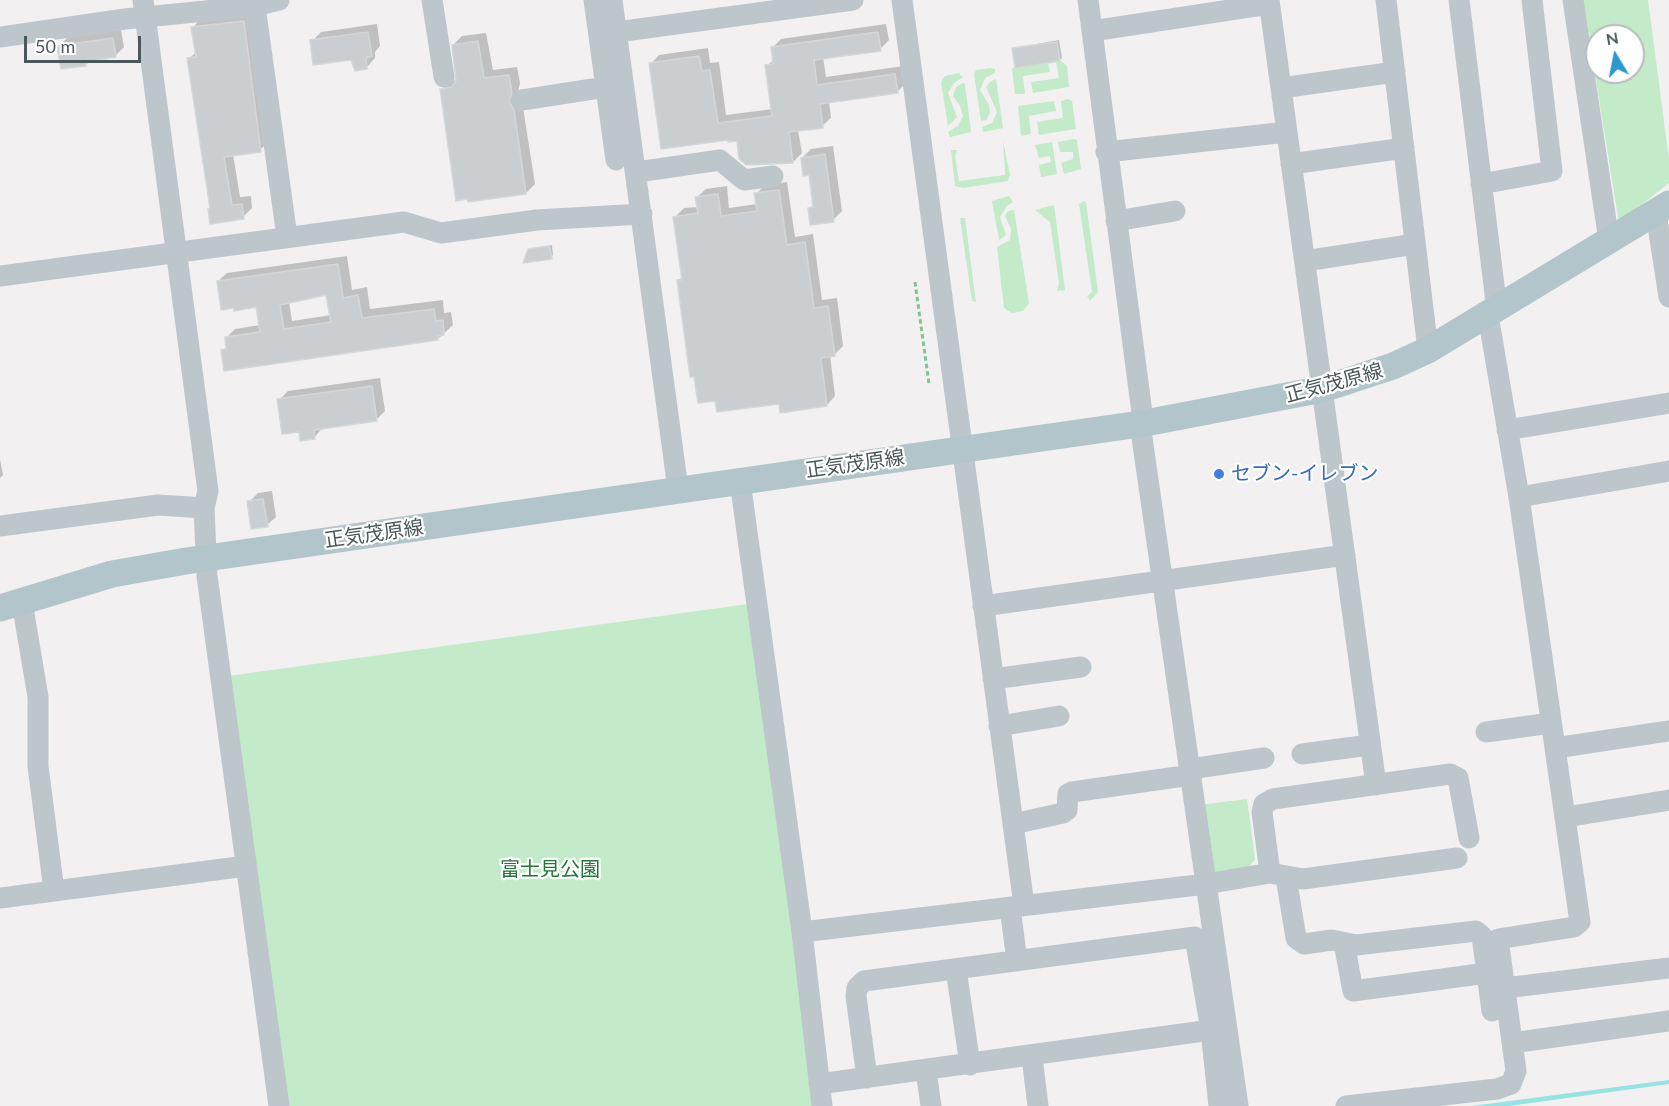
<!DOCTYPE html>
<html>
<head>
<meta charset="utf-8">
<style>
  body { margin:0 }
  #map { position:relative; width:1669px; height:1106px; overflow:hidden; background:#f2f0f0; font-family:Lato,sans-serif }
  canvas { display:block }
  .north { position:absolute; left:1585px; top:24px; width:60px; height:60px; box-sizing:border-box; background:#fff; border:2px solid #b7bcbd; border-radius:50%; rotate:350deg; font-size:16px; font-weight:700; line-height:24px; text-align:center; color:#4a575b }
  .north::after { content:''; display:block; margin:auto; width:21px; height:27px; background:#2c98d0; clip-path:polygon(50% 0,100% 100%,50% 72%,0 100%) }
  .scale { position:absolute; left:24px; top:36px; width:117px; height:27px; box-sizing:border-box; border:3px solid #4a575b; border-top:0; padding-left:8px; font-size:18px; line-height:21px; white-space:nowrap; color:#4a575b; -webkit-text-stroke:4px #fff; paint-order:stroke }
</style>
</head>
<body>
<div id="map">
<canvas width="1669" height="1106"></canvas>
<div class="north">N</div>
<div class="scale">50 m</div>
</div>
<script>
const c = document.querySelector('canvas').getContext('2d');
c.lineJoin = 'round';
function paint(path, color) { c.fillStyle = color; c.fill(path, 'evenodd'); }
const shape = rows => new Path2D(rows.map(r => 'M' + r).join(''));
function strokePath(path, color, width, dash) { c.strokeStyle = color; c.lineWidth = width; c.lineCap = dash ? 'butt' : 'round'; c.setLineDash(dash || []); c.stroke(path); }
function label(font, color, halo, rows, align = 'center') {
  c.font = font + ' Lato,"Noto Sans JP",sans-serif'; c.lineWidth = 4.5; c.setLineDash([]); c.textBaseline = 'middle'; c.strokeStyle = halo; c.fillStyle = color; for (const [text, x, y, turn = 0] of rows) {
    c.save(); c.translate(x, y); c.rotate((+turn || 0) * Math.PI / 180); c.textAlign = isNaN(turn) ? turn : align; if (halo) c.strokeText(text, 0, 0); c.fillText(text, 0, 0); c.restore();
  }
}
paint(shape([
  [1583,0,1648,0,1669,159,1669,183,1619,223],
  [1597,36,1633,36,1633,72,1597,72],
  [1061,61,1067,66,1069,87,1033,93,1031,82,1059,78,1056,62],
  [1048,63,1050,72,1023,76,1025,94,1015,94,1012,68],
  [990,68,995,69,995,73,985,78,980,90,989,105,990,113,986,120,981,121,974,74,976,70],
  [959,73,963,77,954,83,948,93,957,117,948,126,941,82,945,76],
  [996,79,1003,128,983,132,982,127,992,123,997,112,986,87,991,81],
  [963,83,965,84,971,132,950,137,948,132,958,126,963,116,960,106,953,96,956,87],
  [1068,99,1072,101,1076,129,1039,135,1037,122,1063,118,1061,101],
  [1054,101,1056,111,1029,116,1031,134,1021,136,1018,106],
  [1074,139,1077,140,1081,169,1064,174,1061,163,1073,159,1073,152,1060,152,1058,142],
  [1003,141,1010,175,1008,181,963,188,955,186,951,150,957,150,955,156,959,181,1005,175],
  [1052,142,1057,174,1041,177,1039,165,1051,162,1050,156,1039,158,1035,145],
  [1009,196,1013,202,1007,206,1000,217,1006,235,999,240,992,201],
  [1083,201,1086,202,1098,292,1090,301,1087,296,1092,292,1079,204],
  [1054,205,1065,290,1057,291,1059,283,1050,222,1035,210],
  [1014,210,1029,303,1023,311,1012,313,1004,308,997,247,1010,240,1011,229,1005,216,1008,211],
  [960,218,965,218,976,302,972,301],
  [755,603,821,1106,279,1106,221,677],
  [1247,799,1255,859,1248,868,1209,874,1199,805]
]), '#c3ebc9');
paint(shape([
  [1669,1080,1669,1084,1509,1106,1472,1106]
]), '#95e3e2');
paint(shape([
  [253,13,269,141,260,150,233,154,240,197,251,196,252,208,243,217,212,207,189,59,197,51,192,28,201,19],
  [377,24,380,46,375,52,375,58,367,67,352,58,312,41,321,32],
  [886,24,889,40,880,49,823,57,826,77,904,66,906,83,897,92,829,101,831,118,822,126,798,130,802,153,793,162,738,139,730,141,651,64,659,55,708,48,710,63,719,62,726,115,773,109,767,66,774,59,772,48,781,39],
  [121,30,124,47,115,56,91,59,86,65,59,46,68,37],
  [486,33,493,70,517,67,520,83,518,92,522,101,535,184,526,193,442,90,451,81,457,80,453,45,462,36],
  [1059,40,1062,58,1059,60,1014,48],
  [833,146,842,211,833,220,809,209,814,204,810,173,802,158,811,149],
  [787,182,795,237,813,234,822,300,837,298,843,346,835,354,830,355,835,396,827,405,717,399,678,281,683,276,675,217,684,208,698,207,697,197,706,189,727,186,729,208,757,204,756,194,765,185],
  [552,245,553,255,551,257,529,250],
  [347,256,352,290,367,287,370,309,443,300,444,313,451,312,453,325,438,339,222,351,227,346,226,338,235,329,260,325,257,305,218,281,227,273],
  [327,293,331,315,292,321,289,302],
  [380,378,385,411,376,420,323,427,314,438,300,430,279,400,288,391],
  [0,459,3,475,0,478],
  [272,491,276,517,267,525,249,502,258,493]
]), '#0003');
const building = shape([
  [244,21,261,152,224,157,232,205,242,204,244,219,210,224,208,209,210,208,187,58,196,57,191,27,244,21],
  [368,32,372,56,366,58,367,69,355,71,351,60,313,65,310,40,368,32],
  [878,32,881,51,814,60,817,85,895,74,898,93,820,104,823,128,789,132,793,163,746,165,739,159,737,141,728,142,728,140,661,149,649,63,699,56,702,71,710,70,718,123,772,116,765,65,773,64,771,47,878,32],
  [113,38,116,57,85,62,86,66,61,69,57,46,113,38],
  [478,41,484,78,509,75,512,93,509,101,514,110,526,194,468,202,467,199,456,201,440,89,452,87,456,81,452,45,478,41],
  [1057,42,1060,61,1015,68,1012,48,1057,42],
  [825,154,834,222,810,225,808,208,813,207,809,175,803,176,801,158,825,154],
  [779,190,787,245,805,242,814,308,828,306,835,356,821,358,827,406,780,413,779,404,717,412,715,401,698,403,694,377,690,377,677,280,682,280,673,217,698,213,695,197,718,194,721,216,757,211,754,193,779,190],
  [549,246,552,259,523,263,528,249,549,246],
  [338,264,343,298,358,295,362,318,434,309,436,321,443,320,444,335,438,336,438,340,224,371,221,350,226,349,225,337,260,332,256,307,234,311,233,308,221,310,217,281,338,264],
  [326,295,331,322,284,329,280,305,326,295],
  [372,386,377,421,314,430,315,439,300,441,299,432,282,434,277,399,372,386],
  [263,499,268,527,251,529,247,501,263,499]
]);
paint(building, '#caced1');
strokePath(building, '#d4d7da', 1.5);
strokePath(shape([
  [915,282,929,384]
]), '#7ec592', 3, [4.5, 3]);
strokePath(shape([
  [143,0,208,491,204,508,207,576,279,1106],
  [432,0,444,77],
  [594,0,616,160],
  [612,0,678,489],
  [902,0,1024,905],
  [1088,0,1142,413,1140,424,1238,1106],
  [1269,0,1376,785],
  [1386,0,1428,350],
  [1459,0,1497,310],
  [1573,0,1609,241],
  [255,6,287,237],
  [1092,31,1269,4],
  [617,32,853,0],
  [0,37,125,19,255,6,279,0],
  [1281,88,1395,72],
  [522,100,606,87],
  [1106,152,1287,132],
  [1291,164,1404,148],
  [637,172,720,160,744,180,773,176],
  [1481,184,1552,171,1532,0],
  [1656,213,1669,297],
  [1116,221,1175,211],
  [1305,261,1415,244],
  [0,276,404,222,441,233,537,220,642,214],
  [1507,430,1669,403],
  [740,481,802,932,822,1106],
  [1519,497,1669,471],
  [0,526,158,505,204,508],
  [22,602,38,697,38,766,54,891],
  [983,606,1345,555],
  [993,679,1081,667],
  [999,726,1059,716],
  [1486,732,1551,723],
  [1555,748,1669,731],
  [1302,754,1369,745],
  [1190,769,1264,758],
  [1566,817,1669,800],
  [1013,824,1063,813,1067,810,1068,794,1072,792,1191,775],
  [1270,873,1262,812,1264,804,1273,799,1450,774,1458,778,1469,838],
  [1286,877,1296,938,1304,944,1332,940,1356,945,1476,931,1482,936,1492,1011],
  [0,898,246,866],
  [1010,907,1017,961],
  [802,932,1206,884,1270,873,1303,879,1457,858],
  [1344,943,1353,991,1487,973],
  [956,969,970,1065],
  [1505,988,1669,968],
  [1512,1043,1669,1021],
  [1032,1057,1038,1106],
  [926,1071,931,1106],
  [867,1078,856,996,857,988,864,981,1195,937,1211,1030,1219,1106],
  [819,1084,1211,1030],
  [1346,1106,1497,1089,1511,1084,1516,1071,1498,939,1574,927,1580,922,1519,497,1488,315]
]), '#bdc7cb', 21);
strokePath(shape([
  [0,608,112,574,186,561,1140,424,1323,389,1393,366,1428,350,1669,204]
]), '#b2c5cb', 27);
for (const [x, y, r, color] of [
  [1219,474,6,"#3f7fe0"]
]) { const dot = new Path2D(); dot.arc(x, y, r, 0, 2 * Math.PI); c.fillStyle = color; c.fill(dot); strokePath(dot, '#fff', 2); }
label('20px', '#4a575b', '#fff', [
  ["正気茂原線",1334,383,-15],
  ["正気茂原線",855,464,-8],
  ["正気茂原線",374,534,-8]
]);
label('20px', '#366cbe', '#fff', [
  ["セブン-イレブン",1231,474]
], 'left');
label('20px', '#217638', '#fff', [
  ["富士見公園",550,870]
]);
</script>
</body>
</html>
